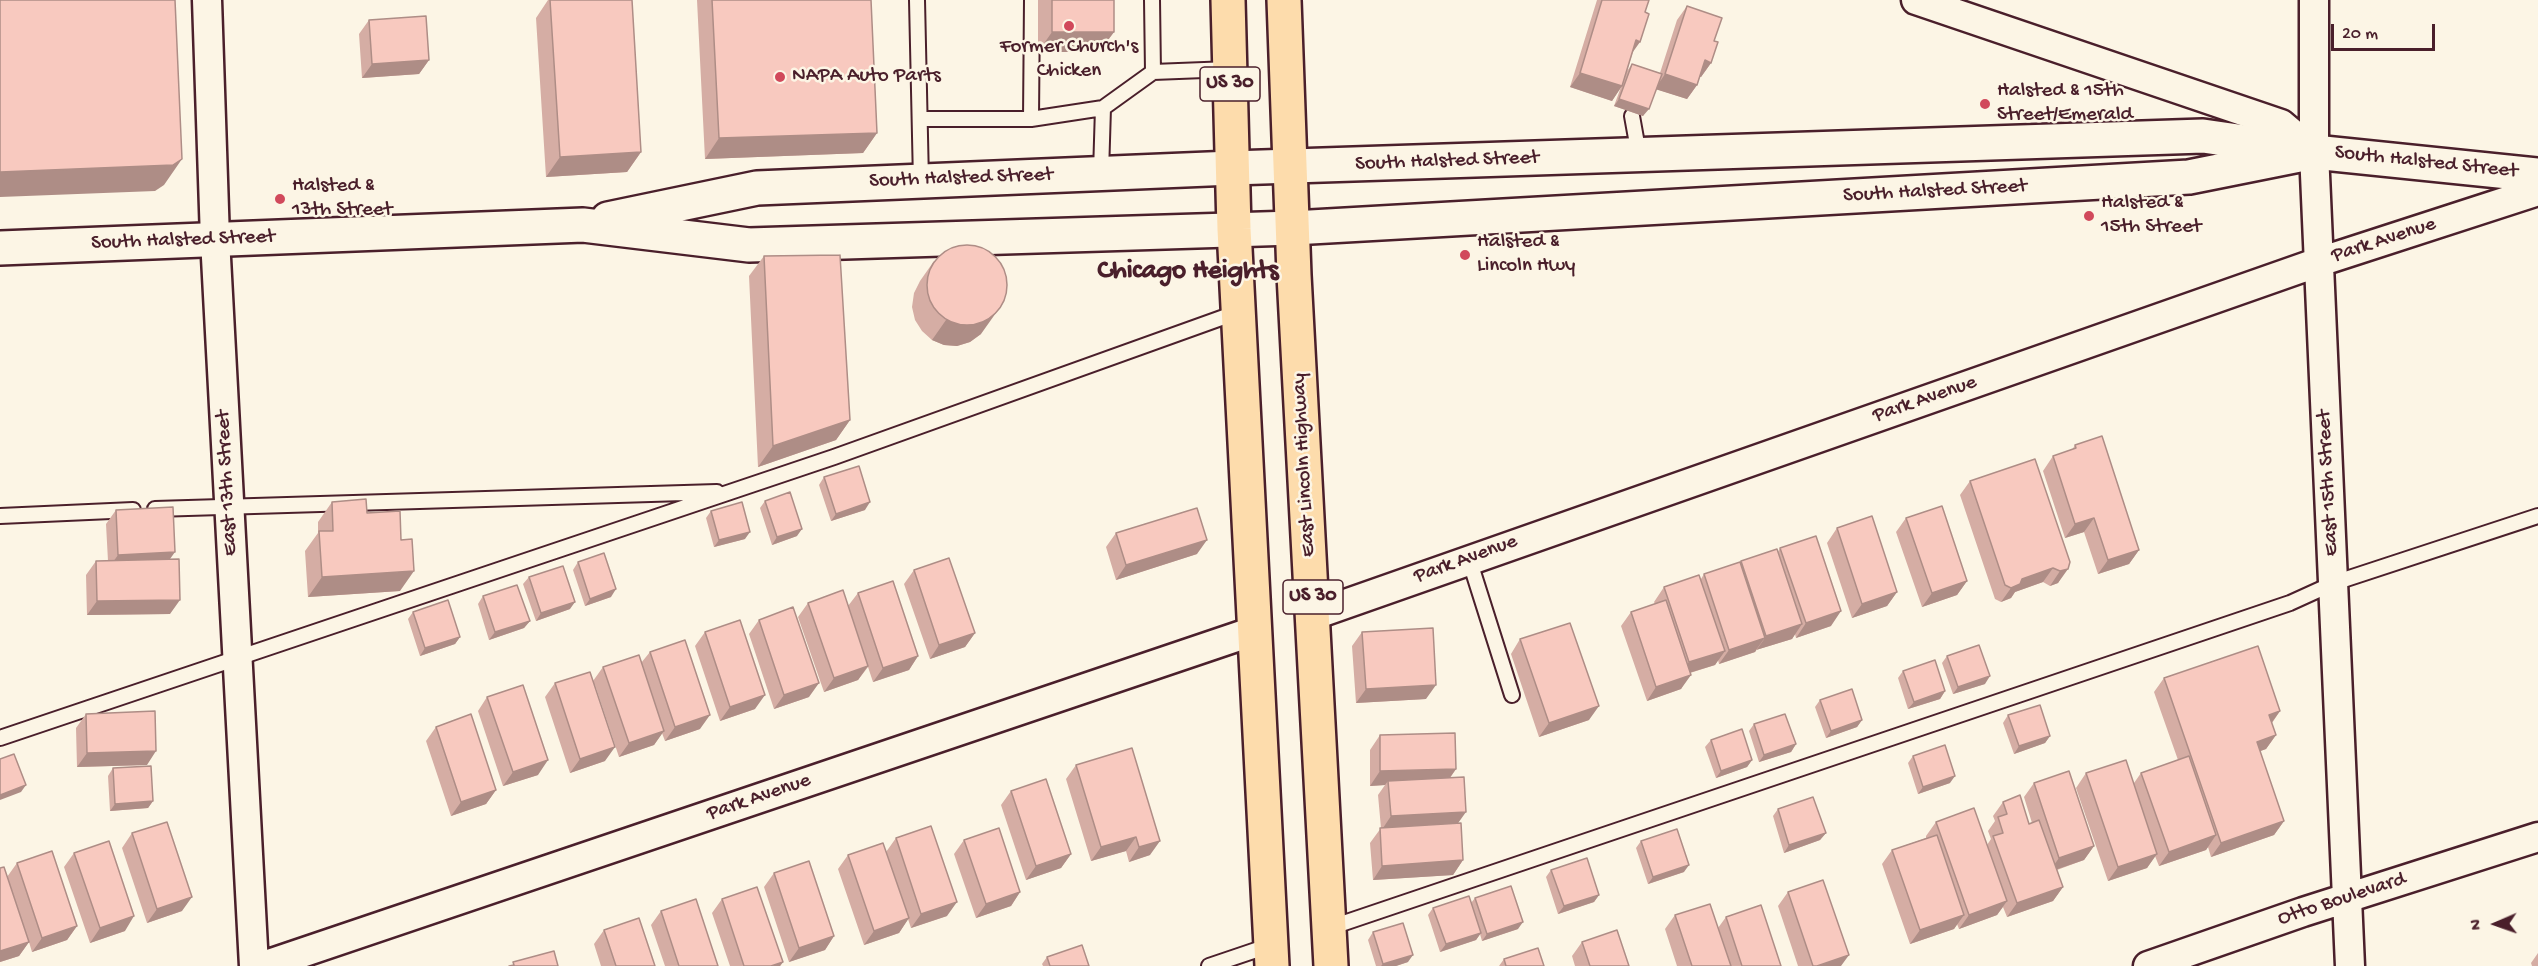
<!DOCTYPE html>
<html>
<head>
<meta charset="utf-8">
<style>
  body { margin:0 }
  #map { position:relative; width:2538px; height:966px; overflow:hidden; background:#fcf5e5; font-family:"Gochi Hand",sans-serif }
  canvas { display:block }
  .north { position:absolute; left:2466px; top:894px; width:60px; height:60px; -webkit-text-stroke:4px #fcf5e5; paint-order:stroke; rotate:268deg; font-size:16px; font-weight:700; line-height:24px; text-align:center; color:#4a1f2b }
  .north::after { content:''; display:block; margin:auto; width:21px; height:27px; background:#4a1f2b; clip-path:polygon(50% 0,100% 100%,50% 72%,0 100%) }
  .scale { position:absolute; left:2331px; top:24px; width:104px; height:27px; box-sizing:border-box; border:3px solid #4a1f2b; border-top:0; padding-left:8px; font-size:18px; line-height:21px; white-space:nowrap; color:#4a1f2b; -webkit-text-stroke:4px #fcf5e5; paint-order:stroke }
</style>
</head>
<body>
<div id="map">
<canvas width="2538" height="966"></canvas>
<div class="north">N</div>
<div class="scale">20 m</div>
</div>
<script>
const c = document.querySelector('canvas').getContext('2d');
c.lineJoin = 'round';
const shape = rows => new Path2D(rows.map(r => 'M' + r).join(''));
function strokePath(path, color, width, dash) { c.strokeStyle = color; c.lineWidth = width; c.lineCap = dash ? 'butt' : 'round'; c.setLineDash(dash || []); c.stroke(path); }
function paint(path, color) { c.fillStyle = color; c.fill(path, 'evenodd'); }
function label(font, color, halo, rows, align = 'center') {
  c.font = font + ' "Gochi Hand",sans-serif'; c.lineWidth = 5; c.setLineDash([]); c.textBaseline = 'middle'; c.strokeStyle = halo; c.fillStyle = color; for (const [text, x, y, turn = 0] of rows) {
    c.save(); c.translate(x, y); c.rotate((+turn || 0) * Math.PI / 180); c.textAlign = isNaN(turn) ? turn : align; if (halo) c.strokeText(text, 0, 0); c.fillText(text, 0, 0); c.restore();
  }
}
const lane = shape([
  [917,0,921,181],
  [1153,72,1230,69],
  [1103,108,1153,72,1152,0],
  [1632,116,1639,155],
  [920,119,1031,119,1103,108,1101,173],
  [1031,119,1032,0],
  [155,509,717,492],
  [0,516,133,510],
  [1469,559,1512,695],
  [0,738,834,457,1238,312],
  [1329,928,2290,603,2334,583,2538,516],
  [1209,966,1271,945]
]);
const street = shape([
  [207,0,215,239,254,966],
  [1916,0,2281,124,2314,152],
  [2314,0,2314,152,2350,966],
  [1314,615,2319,262,2538,191],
  [263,966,1254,631],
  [2148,966,2303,912,2538,837]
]);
const secondary = shape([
  [608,219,757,188,1232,168,2203,136,2314,152,2538,175],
  [0,248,583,225,749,245,1293,228,2189,177,2314,152]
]);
const primary = shape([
  [1228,0,1234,229,1272,966],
  [1284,0,1294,275,1331,966]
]);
strokePath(lane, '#4a1f2b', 18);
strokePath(street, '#4a1f2b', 33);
strokePath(secondary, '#4a1f2b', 38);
strokePath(primary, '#4a1f2b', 38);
strokePath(lane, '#fcf5e5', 14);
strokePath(street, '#fcf5e5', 28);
strokePath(secondary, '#fcf5e5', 33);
strokePath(primary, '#fddcac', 33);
paint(shape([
  [548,0,632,0,641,152,627,172,546,177,536,18],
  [697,0,871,0,877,133,863,153,705,159],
  [1038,0,1114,0,1114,32,1099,52,1038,52],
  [1597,0,1649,0,1627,71,1632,64,1660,73,1677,20,1687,6,1714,41,1711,63,1701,77,1700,76,1697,85,1687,99,1656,89,1643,116,1614,106,1621,87,1612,101,1570,87],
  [369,20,429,60,419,74,362,78,359,34],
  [764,256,850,420,836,440,758,467,749,276],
  [934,261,981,334,970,342,957,346,944,345,932,340,922,331,915,320,912,307,914,293,920,281],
  [2075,445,2139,550,2129,564,2098,574,2084,532,2065,538,2043,471,2053,456,2072,450],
  [824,477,865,510,831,521,819,485],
  [1970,481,2070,562,2058,583,2050,586,2043,582,2015,592,2011,598,2001,602,1995,599,1960,495],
  [765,501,797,536,772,545,760,508],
  [332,502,367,513,400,591,308,597,305,551,318,533,318,522],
  [116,510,170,559,170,614,87,615,86,575,96,561,108,561,106,524],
  [711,511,745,539,714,547,706,518],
  [1906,518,1967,581,1957,595,1922,607,1896,532],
  [1837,528,1897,592,1887,606,1852,618,1827,543],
  [1116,533,1197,554,1116,580,1106,547],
  [1780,548,1831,626,1796,638,1795,634,1792,639,1756,650,1755,652,1719,664,1718,660,1715,665,1690,673,1681,689,1647,701,1621,626,1631,612,1655,604,1654,602,1664,587,1701,579,1704,574,1740,563,1741,561,1778,552],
  [578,562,611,597,585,606,573,570],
  [914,570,975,633,965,647,930,659,904,584],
  [529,577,570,609,536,621,523,584],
  [858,593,918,656,909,670,873,682,868,667,858,680,824,692,798,617,808,603,848,606],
  [483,596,530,621,524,628,489,640,478,604],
  [413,612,460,637,455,644,420,656,408,619],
  [759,620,809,697,774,709,749,634],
  [705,632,755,709,720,721,695,646],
  [1362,632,1426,699,1356,703,1352,646],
  [1520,639,1589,720,1539,737,1511,654],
  [650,652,700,729,665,741,662,733,654,745,619,757,595,685,605,761,570,773,545,697,555,683,593,681,603,667,641,663],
  [1947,656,1985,684,1953,694,1942,663],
  [1903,671,1945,691,1940,699,1908,709,1898,678],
  [2164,678,2280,711,2272,723,2276,735,2266,749,2260,751,2284,821,2274,835,2211,857,2208,847,2206,850,2159,866,2155,856,2147,868,2108,881,2076,788,2086,773,2134,783,2141,773,2178,760,2154,692],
  [487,697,538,775,503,786,478,711],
  [1820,700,1862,720,1857,727,1826,738,1815,707],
  [86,714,147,765,77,767,76,728],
  [2008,715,2050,736,2045,743,2014,754,2003,723],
  [1754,724,1796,744,1791,752,1759,762,1749,731],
  [436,727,496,790,486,804,451,816,426,741],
  [1380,735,1456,769,1450,778,1463,860,1453,875,1373,880,1370,843,1381,828,1378,795,1385,785,1370,786,1370,750],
  [1711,740,1752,760,1747,767,1716,778,1705,747],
  [1132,748,1150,855,1129,862,1126,851,1091,861,1066,779,1076,765],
  [1913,756,1950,783,1918,794,1908,763],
  [113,768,153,801,148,808,110,811,108,776],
  [2034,783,2094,846,2084,860,2057,870,2063,887,2053,901,2007,917,2003,907,1997,915,1959,929,1957,924,1954,929,1910,944,1882,864,1892,850,1926,838,1926,836,1936,822,1987,845,1991,839,1988,831,1995,821,1993,816,2003,802,2029,824,2032,823,2024,797],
  [1011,791,1071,854,1061,868,1026,880,1001,805],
  [1778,809,1826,833,1820,840,1784,853,1773,816],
  [132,833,182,911,147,923,122,848],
  [896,838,947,916,911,928,908,919,899,933,864,945,838,869,848,855,886,852],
  [964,840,1020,892,1011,906,976,918,954,854],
  [1641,841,1684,872,1648,884,1636,848],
  [74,853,125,931,90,943,64,867],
  [17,863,77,926,67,940,32,952,29,942,19,956,0,962,0,868,7,877],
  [1551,870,1599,895,1594,902,1558,914,1546,877],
  [774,873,834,936,825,950,789,962,764,887],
  [1788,892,1841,966,1798,966,1778,906],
  [1475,898,1518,929,1482,941,1480,934,1476,940,1440,952,1428,915,1433,908,1471,903],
  [722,899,783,962,780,966,730,966,712,913],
  [661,911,718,966,665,966,651,925],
  [1675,915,1718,928,1726,917,1781,966,1677,966,1665,929],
  [604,930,655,966,601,966,594,944],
  [1373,932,1408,962,1396,966,1376,966,1368,940],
  [1582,942,1629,966,1575,966,1572,956],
  [2538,953,2538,966,2532,966,2531,963],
  [1047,957,1089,966,1043,966,1042,964],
  [1504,959,1544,966,1499,966]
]), '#d5ada4');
paint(shape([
  [1052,32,1114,32,1099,52,1038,52],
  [1636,40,1640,42,1630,56],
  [429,60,419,74,362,78,372,64],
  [1705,60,1711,63,1701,77,1695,75],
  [1580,73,1622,86,1612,101,1570,87],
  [1665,74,1697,85,1687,99,1655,89],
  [1619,99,1649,109,1643,116,1614,106],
  [877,133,863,153,705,159,719,138],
  [641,152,627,172,546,177,560,157],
  [182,159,164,185,155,191,0,197,0,172],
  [1003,303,981,334,970,342,957,346,944,345,932,340,946,320],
  [850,420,836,440,758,467,773,446],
  [870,502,865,510,831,521,836,514],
  [2094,518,2084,532,2065,538,2075,524],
  [802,529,797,536,772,545,777,537],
  [750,532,745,539,714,547,719,540],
  [1207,540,1197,554,1116,580,1126,565],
  [2139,550,2129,564,2098,574,2108,560],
  [175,552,165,566,108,569,118,555],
  [2053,568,2043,582,2015,592,2011,598,2001,602,2011,588,2022,579],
  [2068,569,2058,583,2050,586,2060,571],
  [414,571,400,591,308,597,322,577],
  [1967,581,1957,595,1922,607,1932,593],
  [616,589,611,597,585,606,590,599],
  [1897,592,1887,606,1852,618,1862,604],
  [180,600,170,614,87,615,97,601],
  [575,602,570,609,536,621,541,613],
  [1841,611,1831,626,1796,638,1806,623],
  [530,621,524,628,489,640,495,632],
  [1802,624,1792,639,1756,650,1766,636],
  [975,633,965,647,930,659,939,645],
  [460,637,455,644,420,656,425,648],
  [1765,638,1755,652,1719,664,1729,650],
  [1725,651,1715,665,1679,676,1689,662],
  [918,656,909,670,873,682,883,668],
  [868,666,858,680,824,692,834,678],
  [1691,675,1681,689,1647,701,1656,687],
  [1990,676,1985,684,1953,694,1958,687],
  [819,683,809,697,774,709,784,695],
  [1436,685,1426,699,1356,703,1366,689],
  [1945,691,1940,699,1908,709,1914,702],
  [765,695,755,709,720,721,730,707],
  [1599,706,1589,720,1539,737,1549,723],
  [2280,711,2270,725,2269,715],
  [710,715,700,729,665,741,675,727],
  [1862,720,1857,727,1826,738,1831,731],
  [664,731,654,745,619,757,629,743],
  [2276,735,2266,749,2247,756,2257,742],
  [2050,736,2045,743,2014,754,2019,746],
  [1796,744,1791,752,1759,762,1764,755],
  [615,747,605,761,570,773,580,759],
  [156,751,147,765,77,767,87,753],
  [548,760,538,775,503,786,513,772],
  [1752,760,1747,767,1716,778,1721,771],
  [1456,769,1446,783,1388,781,1385,785,1370,786,1380,771],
  [1955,776,1950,783,1918,794,1923,787],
  [26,785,21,792,0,800,0,795],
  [496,790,486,804,451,816,461,802],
  [153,801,148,808,110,811,115,804],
  [1466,812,1456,826,1381,831,1391,816],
  [2284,821,2274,835,2211,857,2221,843],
  [1826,833,1820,840,1784,853,1789,845],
  [2216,835,2206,850,2159,866,2169,852],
  [1136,837,1126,851,1091,861,1101,847],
  [1160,841,1150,855,1129,862,1139,847],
  [2094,846,2084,860,2049,872,2059,858],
  [1071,854,1061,868,1026,880,1036,866],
  [2157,854,2147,868,2108,881,2118,867],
  [1463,860,1453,875,1373,880,1382,866],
  [1689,865,1684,872,1648,884,1653,877],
  [2063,887,2053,901,2007,917,2017,903],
  [1020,892,1011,906,976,918,986,904],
  [1599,895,1594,902,1558,914,1564,906],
  [192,897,182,911,147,923,157,909],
  [2007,901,1997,915,1959,929,1969,915],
  [957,902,947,916,911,928,921,914],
  [1964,915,1954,929,1910,944,1920,930],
  [134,916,125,931,90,943,100,928],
  [909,918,899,933,864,945,874,931],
  [1523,922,1518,929,1482,941,1487,934],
  [77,926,67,940,32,952,42,938],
  [1481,933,1476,940,1440,952,1446,944],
  [834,936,825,950,789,962,799,948],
  [29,942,19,956,0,962,0,951],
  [1413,955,1408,962,1396,966,1381,966,1383,964],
  [1849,955,1841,966,1817,966],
  [783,962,780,966,771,966]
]), '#ae8d86');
const building = shape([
  [0,0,175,0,182,159,173,165,0,172,0,0],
  [550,0,632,0,641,152,560,157,550,0],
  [712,0,871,0,877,133,719,138,712,0],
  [1052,0,1114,0,1114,32,1052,32,1052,0],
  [1602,0,1649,0,1645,12,1649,14,1640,42,1636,40,1622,86,1580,73,1602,0],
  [1687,6,1722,18,1714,41,1718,42,1711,63,1705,60,1697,85,1665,74,1687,6],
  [426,16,429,60,372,64,369,20,426,16],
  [1632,64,1662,74,1649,109,1619,99,1632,64],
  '927 285a40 40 0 1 1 80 0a40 40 0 1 1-80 0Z',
  [840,255,850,420,773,446,764,256,840,255],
  [2102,436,2139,550,2108,560,2094,518,2075,524,2053,456,2076,448,2075,445,2102,436],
  [2035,459,2070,562,2068,569,2060,571,2053,568,2022,579,2020,584,2011,588,2005,585,1970,481,2035,459],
  [859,466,870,502,836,514,824,477,859,466],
  [790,492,802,529,777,537,765,501,790,492],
  [366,499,367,513,400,511,401,540,412,539,414,571,322,577,319,531,333,531,332,502,366,499],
  [742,502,750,532,719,540,711,511,742,502],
  [1942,506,1967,581,1932,593,1906,518,1942,506],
  [173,507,175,552,118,555,116,510,173,507],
  [1197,508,1207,540,1126,565,1116,533,1197,508],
  [1872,516,1897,592,1862,604,1837,528,1872,516],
  [1816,536,1841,611,1806,623,1780,548,1816,536],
  [1777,549,1802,624,1766,636,1741,561,1777,549],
  [604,553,616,589,590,599,578,562,604,553],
  [949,558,975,633,939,645,914,570,949,558],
  [179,559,180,600,97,601,96,561,179,559],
  [1740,562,1765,638,1729,650,1704,574,1740,562],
  [563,566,575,602,541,613,529,577,563,566],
  [1699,575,1725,651,1689,662,1664,587,1699,575],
  [893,581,918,656,883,668,858,593,893,581],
  [517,585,530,621,495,632,483,596,517,585],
  [843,590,868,666,834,678,808,603,843,590],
  [448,600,460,637,425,648,413,612,448,600],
  [1666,600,1691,675,1656,687,1631,612,1666,600],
  [793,607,819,683,784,695,759,620,793,607],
  [740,620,765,695,730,707,705,632,740,620],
  [1570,623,1599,706,1549,723,1520,639,1570,623],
  [1433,628,1436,685,1366,689,1362,632,1433,628],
  [685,640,710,715,675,727,650,652,685,640],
  [1979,645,1990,676,1958,687,1947,656,1979,645],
  [2258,646,2280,711,2269,715,2276,735,2257,742,2284,821,2221,843,2164,678,2258,646],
  [639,655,664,731,629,743,603,667,639,655],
  [1935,660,1945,691,1914,702,1903,671,1935,660],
  [590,672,615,747,580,759,555,683,590,672],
  [523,685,548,760,513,772,487,697,523,685],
  [1852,689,1862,720,1831,731,1820,700,1852,689],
  [2040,705,2050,736,2019,746,2008,715,2040,705],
  [155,711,156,751,87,753,86,714,155,711],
  [471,714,496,790,461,802,436,727,471,714],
  [1785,714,1796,744,1764,755,1754,724,1785,714],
  [1742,729,1752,760,1721,771,1711,740,1742,729],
  [1455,733,1456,769,1380,771,1380,735,1455,733],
  [1945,745,1955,776,1923,787,1913,756,1945,745],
  [1132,748,1160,841,1139,847,1136,837,1101,847,1076,765,1132,748],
  [14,754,26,785,0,795,0,759,14,754],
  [2189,756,2216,835,2169,852,2141,773,2189,756],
  [2126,760,2157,854,2118,867,2086,773,2126,760],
  [151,766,153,801,115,804,113,768,151,766],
  [2069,771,2094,846,2059,858,2034,783,2069,771],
  [1464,777,1466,812,1391,816,1388,781,1464,777],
  [1046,779,1071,854,1036,866,1011,791,1046,779],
  [2020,795,2029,824,2039,820,2063,887,2017,903,1993,836,2003,833,1998,817,2007,814,2003,802,2020,795],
  [1813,797,1826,833,1789,845,1778,809,1813,797],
  [1974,808,2007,901,1969,915,1936,822,1974,808],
  [167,822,192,897,157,909,132,833,167,822],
  [1461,823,1463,860,1382,866,1380,828,1461,823],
  [931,826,957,902,921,914,896,838,931,826],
  [999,828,1020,892,986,904,964,840,999,828],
  [1677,829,1689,865,1653,877,1641,841,1677,829],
  [1937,835,1964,915,1920,930,1892,850,1937,835],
  [109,841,134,916,100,928,74,853,109,841],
  [883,843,909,918,874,931,848,855,883,843],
  [52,851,77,926,42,938,17,863,52,851],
  [1587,858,1599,895,1564,906,1551,870,1587,858],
  [809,861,834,936,799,948,774,873,809,861],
  [4,867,29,942,0,951,0,868,4,867],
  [1823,880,1849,955,1817,966,1813,966,1788,892,1823,880],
  [1511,886,1523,922,1487,934,1475,898,1511,886],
  [757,887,783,962,771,966,744,966,722,899,757,887],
  [1469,896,1481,933,1446,944,1433,908,1469,896],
  [696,899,718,966,679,966,661,911,696,899],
  [1710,904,1731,966,1692,966,1675,915,1710,904],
  [1761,905,1781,966,1742,966,1726,917,1761,905],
  [639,918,655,966,616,966,604,930,639,918],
  [1403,923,1413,955,1383,964,1373,932,1403,923],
  [1617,930,1629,966,1590,966,1582,942,1617,930],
  [1082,945,1089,966,1050,966,1047,957,1082,945],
  [1538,948,1544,966,1506,966,1504,959,1538,948],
  [554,951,558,966,509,966,514,965,513,962,554,951]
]);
paint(building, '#f8c9bf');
strokePath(building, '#ae8d86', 1.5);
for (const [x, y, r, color] of [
  [1069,26,6,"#d1495b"],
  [780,77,6,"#d1495b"],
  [1985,104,6,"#d1495b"],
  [280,199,6,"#d1495b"],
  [2089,216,6,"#d1495b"],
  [1465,255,6,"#d1495b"]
]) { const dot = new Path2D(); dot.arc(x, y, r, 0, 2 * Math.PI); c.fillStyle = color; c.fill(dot); strokePath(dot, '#fcf5e5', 2); }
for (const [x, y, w] of [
  [1230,84,60],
  [1313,597,60]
]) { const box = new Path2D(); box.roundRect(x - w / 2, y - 17, w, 34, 4.5); c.fillStyle = '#fcf5e5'; c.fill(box); strokePath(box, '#4a1f2b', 1.5); }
label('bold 20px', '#4a1f2b', null, [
  ["US 30",1230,84],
  ["US 30",1313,597]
]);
label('21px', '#4a1f2b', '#fcf5e5', [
  ["Former Church's",1069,48,"center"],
  ["Chicken",1069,72,"center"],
  ["NAPA Auto Parts",792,77],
  ["Halsted & 15th",1997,92],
  ["Street/Emerald",1997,116],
  ["Halsted &",292,187],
  ["13th Street",292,211],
  ["Halsted &",2101,204],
  ["15th Street",2101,228],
  ["Halsted &",1477,243],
  ["Lincoln Hwy",1477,267]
], 'left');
label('21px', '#4a1f2b', '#fcf5e5', [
  ["South Halsted Street",1447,162,-2],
  ["South Halsted Street",2426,163,6],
  ["South Halsted Street",961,179,-2],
  ["South Halsted Street",1935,192,-3],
  ["South Halsted Street",183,241,-2],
  ["Park Avenue",2384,241,-18],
  ["Park Avenue",1925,400,-19],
  ["East Lincoln Highway",1305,465,-93],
  ["East 13th Street",228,483,-93],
  ["East 15th Street",2329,483,-93],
  ["Park Avenue",1466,560,-20],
  ["Park Avenue",759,798,-19],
  ["Otto Boulevard",2342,900,-18]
]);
label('bold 27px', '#4a1f2b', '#fcf5e5', [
  ["Chicago Heights",1188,273]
]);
</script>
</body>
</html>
